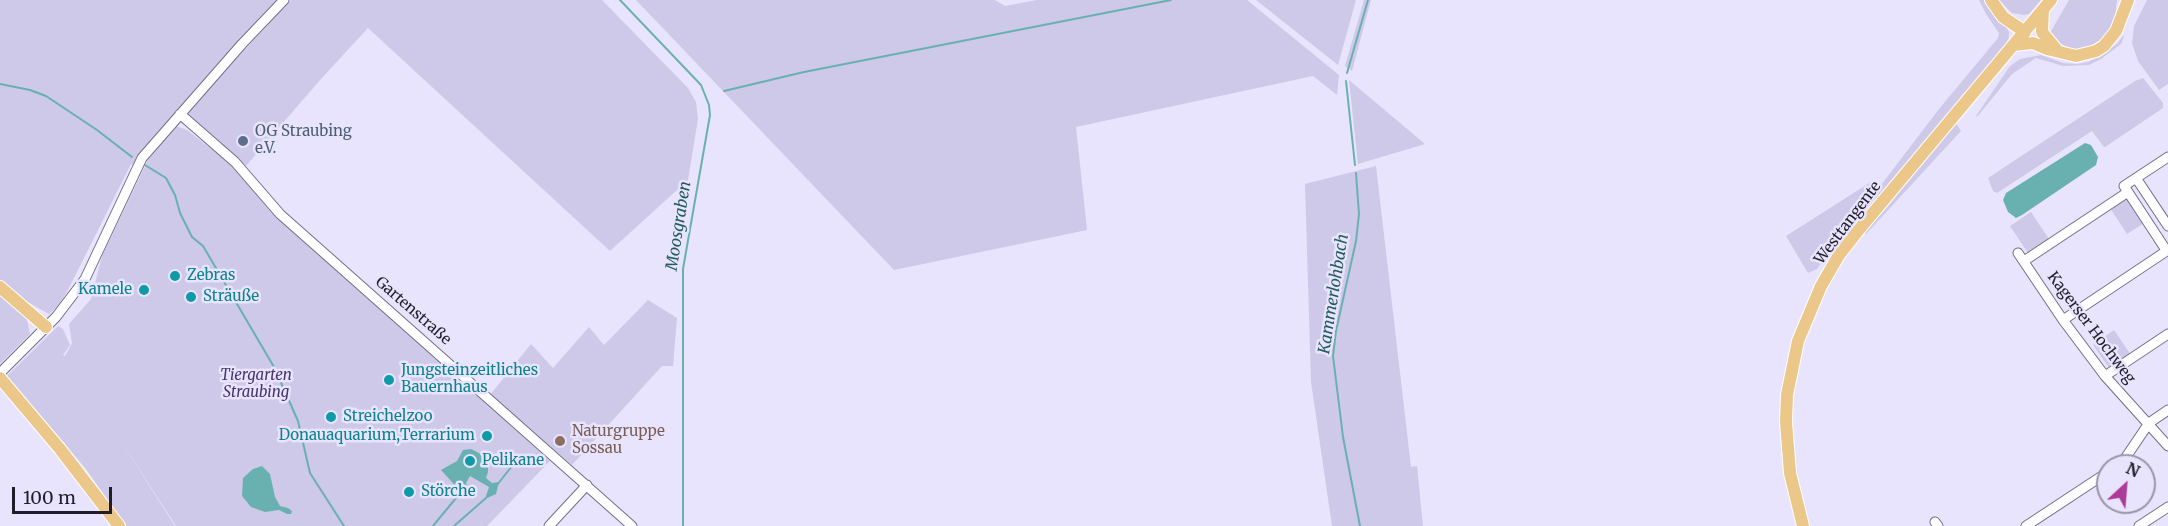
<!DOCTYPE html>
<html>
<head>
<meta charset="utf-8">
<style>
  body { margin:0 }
  #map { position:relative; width:2168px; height:526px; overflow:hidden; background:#e9e4fd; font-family:Merriweather,serif }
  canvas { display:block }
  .north { position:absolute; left:2096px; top:454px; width:60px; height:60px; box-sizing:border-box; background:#e9e4fd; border:2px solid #9995a9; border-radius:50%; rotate:26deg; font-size:16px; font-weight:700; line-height:24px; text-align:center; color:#211e2a }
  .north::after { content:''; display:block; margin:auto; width:21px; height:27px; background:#ac3b97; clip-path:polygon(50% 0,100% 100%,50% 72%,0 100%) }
  .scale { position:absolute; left:12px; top:487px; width:100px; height:27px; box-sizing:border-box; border:3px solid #211e2a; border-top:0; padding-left:8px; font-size:18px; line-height:21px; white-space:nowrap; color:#211e2a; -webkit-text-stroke:4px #e9e4fd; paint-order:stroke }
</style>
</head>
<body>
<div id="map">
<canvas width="2168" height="526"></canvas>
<div class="north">N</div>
<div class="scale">100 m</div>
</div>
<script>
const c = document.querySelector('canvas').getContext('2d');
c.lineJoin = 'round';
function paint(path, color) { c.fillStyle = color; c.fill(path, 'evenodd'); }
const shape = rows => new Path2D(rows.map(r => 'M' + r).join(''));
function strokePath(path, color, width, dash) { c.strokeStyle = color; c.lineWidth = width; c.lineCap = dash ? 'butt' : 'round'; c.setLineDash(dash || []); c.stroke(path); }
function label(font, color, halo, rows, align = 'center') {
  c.font = font + ' Merriweather,serif'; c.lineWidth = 5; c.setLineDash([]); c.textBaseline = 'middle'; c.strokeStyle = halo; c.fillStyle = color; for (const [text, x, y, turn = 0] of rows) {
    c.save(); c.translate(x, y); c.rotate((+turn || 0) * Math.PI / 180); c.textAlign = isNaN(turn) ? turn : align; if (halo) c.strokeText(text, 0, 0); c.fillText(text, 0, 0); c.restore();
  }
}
paint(shape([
  [0,0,279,0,164,125,141,152,133,165,131,164,68,290,58,306,49,314,26,301,0,280],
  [291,0,602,0,688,88,696,102,698,119,688,180,610,251,368,28,320,80,246,166,185,114],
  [636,0,995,0,1005,6,1037,0,1247,0,1339,75,1337,95,1313,76,1076,127,1087,230,894,270],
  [1256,0,1356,0,1338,65],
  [1364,0,1371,0,1352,71,1345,66],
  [1979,0,1986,0,2006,26,2009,32,2008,44,1863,217,1859,214,1939,109,1998,38,1999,33,1986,14],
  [1999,0,2041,0,2029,14,2023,15,2012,13],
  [2069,0,2117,0,2115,18,2110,30,2103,39,2089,47,2075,50,2056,42,2050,33],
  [2147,0,2168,0,2168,84,2159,90,2138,61,2132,43,2134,26],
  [2123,36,2124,36,2121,44,2101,59,2089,65,2063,66,2036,58,2012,74,1977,117,1976,116,2010,66,2020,59,2041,55,2063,63,2077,64,2088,62,2100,56,2118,43],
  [2143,78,2163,103,2163,108,2105,147,2103,146,2092,131,1997,193,1993,191,1988,178,2135,81],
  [1349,80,1425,144,1358,164],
  [1956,123,1961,131,1866,234,1864,232],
  [176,126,187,130,232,165,279,217,550,461,487,526,176,526,115,432,175,526,126,526,86,469,7,376,58,326,63,329,70,345,63,355,65,356,72,343,69,324,91,299,102,256,148,160],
  [1376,166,1411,467,1417,466,1423,526,1332,526,1311,382,1305,184],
  [1874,180,1878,183,1817,269,1808,273,1786,236],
  [2126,198,2129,199,2144,223,2127,234,2110,208],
  [2031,212,2049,239,2028,253,2010,226],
  [0,293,26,315,30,334,0,364],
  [648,300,677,318,673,366,662,366,572,465,490,395,531,344,553,368,589,327,604,345],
  [2114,330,2131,355,2110,369,2093,345]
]), '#cec8e9');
paint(shape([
  [2085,143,2091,145,2098,157,2096,165,2022,215,2016,218,2008,212,2003,200,2006,193],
  [471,449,488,458,488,472,486,478,492,483,499,482,496,494,485,499,489,487,470,476,466,483,468,487,461,492,441,470,457,461,463,450],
  [262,466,270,474,275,497,280,506,288,508,292,511,291,514,287,514,279,510,265,512,251,507,242,496,243,478,253,469]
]), '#69b1b1');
strokePath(shape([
  [620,0,701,85,709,105,710,115,683,269,683,526],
  [1347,73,1368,0],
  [1346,81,1355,165],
  [0,84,30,90,46,96,97,130,132,157],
  [724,91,804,72,1171,0],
  [145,165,166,178,175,195,180,213,192,237,203,246,274,367,298,421,310,473,344,526],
  [1356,173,1359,214,1356,241,1336,331,1333,356,1343,437,1360,526],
  [497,485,512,466],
  [433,526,461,492],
  [454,526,486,498]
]), '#69b1b1', 2);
const minor = shape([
  [180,114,235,162,280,214,632,526],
  [2136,178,2168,226],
  [2128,192,2166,250],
  [2018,253,2063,320,2105,376,2168,446],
  [2024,261,2128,192,2124,186,2168,157],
  [2063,320,2168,250],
  [0,373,56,317,85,279,142,158,242,44,284,0],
  [2105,376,2168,334],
  [2117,466,2124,460,2149,423,2168,410],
  [1935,522,1938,526],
  [549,526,587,485],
  [2026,526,2108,472],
  [2139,526,2168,507]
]);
const major = shape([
  [1991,0,2003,17,2025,32],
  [2043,10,2042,32,2057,50],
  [2013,45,2033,43,2047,49,2076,56,2096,51,2104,46,2116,31,2128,0],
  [0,287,46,327],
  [0,378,60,449,119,526],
  [1803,526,1790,473,1786,422,1787,395,1798,341,1821,286,1839,255,1857,232,2051,0]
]);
strokePath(minor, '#736e89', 11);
strokePath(major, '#fff', 14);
strokePath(minor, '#fff', 9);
strokePath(major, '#ebc88a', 12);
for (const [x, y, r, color] of [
  [243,141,6,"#5c6f8a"],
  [175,276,6,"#0f9aa8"],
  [144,290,6,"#0f9aa8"],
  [191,297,6,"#0f9aa8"],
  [389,380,6,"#0f9aa8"],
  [331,417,6,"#0f9aa8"],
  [487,436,6,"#0f9aa8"],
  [560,441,6,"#8d6e63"],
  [470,461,6,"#0f9aa8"],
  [409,492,6,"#0f9aa8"]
]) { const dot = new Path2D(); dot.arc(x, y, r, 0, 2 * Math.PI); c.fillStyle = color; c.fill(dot); strokePath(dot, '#e9e4fd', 2); }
label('15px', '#4e5e75', '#e9e4fd', [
  ["OG Straubing",255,132],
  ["e.V.",255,149]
], 'left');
label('15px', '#211e2a', '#e9e4fd', [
  ["Westtangente",1848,223,-53],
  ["Gartenstraße",413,311,41],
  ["Kagerser Hochweg",2091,328,53]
]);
label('15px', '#0d838f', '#e9e4fd', [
  ["Zebras",187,276],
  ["Kamele",132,290,"right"],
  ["Sträuße",203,297],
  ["Jungsteinzeitliches",401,371],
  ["Bauernhaus",401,388],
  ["Streichelzoo",343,417],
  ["Donauaquarium,Terrarium",475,436,"right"],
  ["Pelikane",482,461],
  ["Störche",421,492]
], 'left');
label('italic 15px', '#463472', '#e9e4fd', [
  ["Tiergarten",256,376],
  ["Straubing",256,393]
]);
label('15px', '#785e54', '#e9e4fd', [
  ["Naturgruppe",572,432],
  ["Sossau",572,449]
], 'left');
label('italic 16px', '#225e5e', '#e9e4fd', [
  ["Moosgraben",679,226,-81],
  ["Kammerlohbach",1334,294,-81]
]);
</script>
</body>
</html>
